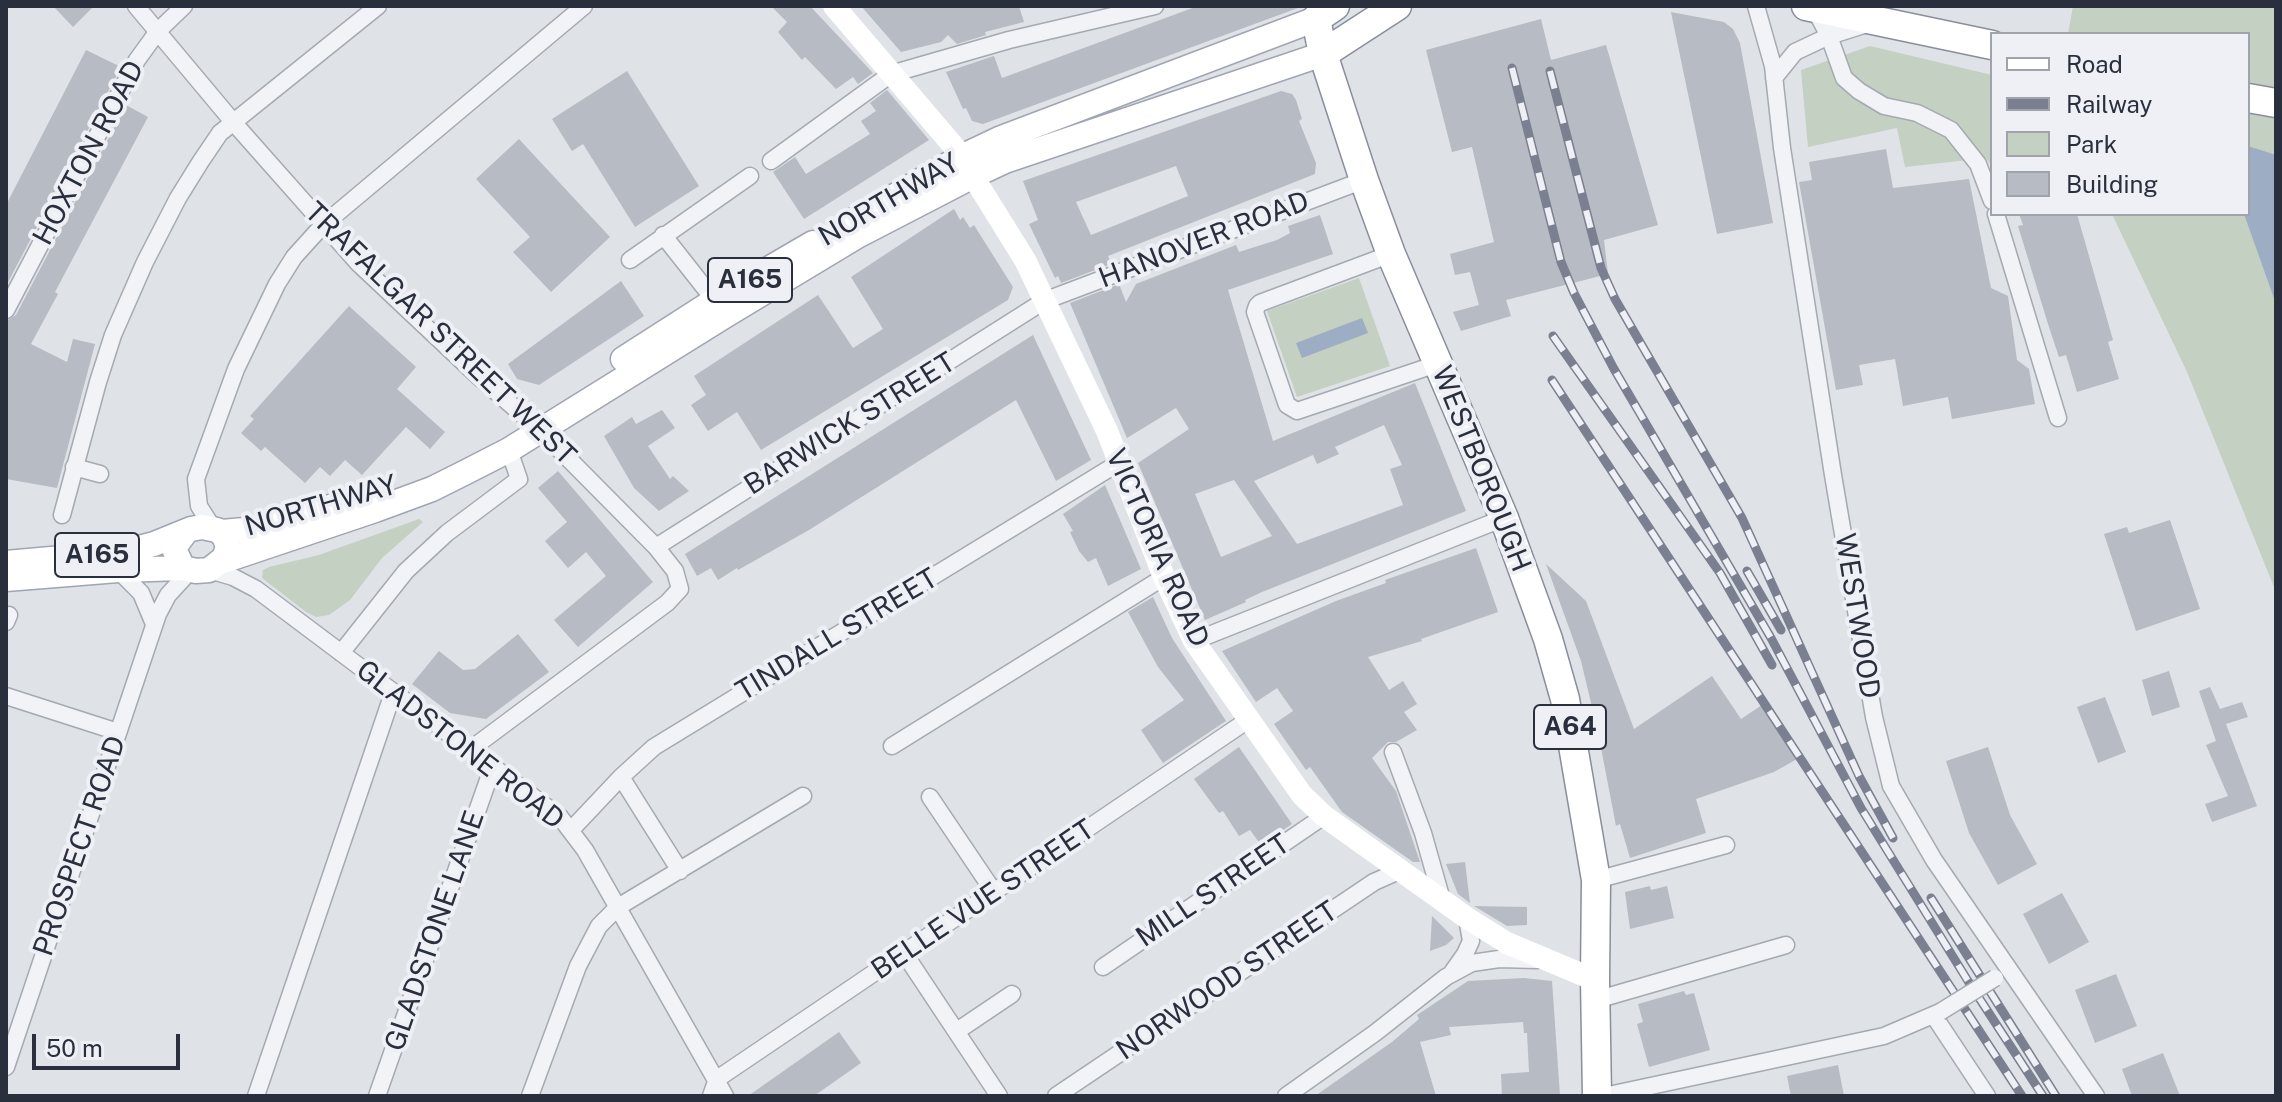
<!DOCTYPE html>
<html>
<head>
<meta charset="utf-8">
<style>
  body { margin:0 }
  #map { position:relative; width:2282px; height:1102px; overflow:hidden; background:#dfe2e7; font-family:"Public Sans",sans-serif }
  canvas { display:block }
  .frame { position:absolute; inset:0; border:8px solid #292f3d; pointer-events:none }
  .legend { position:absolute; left:1990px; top:32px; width:260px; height:184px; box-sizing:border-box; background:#eef0f5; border:2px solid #9fa3ab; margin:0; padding:10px 14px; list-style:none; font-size:24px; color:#292f3d }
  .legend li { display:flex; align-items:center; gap:16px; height:40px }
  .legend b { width:40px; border:2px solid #9fa3ab }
  .scale { position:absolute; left:32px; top:1034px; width:148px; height:36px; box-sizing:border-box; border:4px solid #292f3d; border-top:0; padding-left:10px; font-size:24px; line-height:28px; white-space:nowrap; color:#292f3d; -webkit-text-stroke:6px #eef0f5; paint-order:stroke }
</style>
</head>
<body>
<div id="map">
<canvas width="2282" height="1102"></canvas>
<div class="frame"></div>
<ul class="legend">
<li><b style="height:10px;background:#fff"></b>Road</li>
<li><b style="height:10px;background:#7a808f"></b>Railway</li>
<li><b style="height:22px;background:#c4d0c1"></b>Park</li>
<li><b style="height:22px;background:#b7bbc3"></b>Building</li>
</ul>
<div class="scale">50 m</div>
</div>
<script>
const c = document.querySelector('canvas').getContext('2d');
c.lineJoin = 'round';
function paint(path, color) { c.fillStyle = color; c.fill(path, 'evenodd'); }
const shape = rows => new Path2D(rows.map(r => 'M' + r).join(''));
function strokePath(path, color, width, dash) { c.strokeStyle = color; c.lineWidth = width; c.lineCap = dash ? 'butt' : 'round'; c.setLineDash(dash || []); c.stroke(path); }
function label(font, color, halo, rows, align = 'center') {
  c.font = font + ' "Public Sans",sans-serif'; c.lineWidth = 8; c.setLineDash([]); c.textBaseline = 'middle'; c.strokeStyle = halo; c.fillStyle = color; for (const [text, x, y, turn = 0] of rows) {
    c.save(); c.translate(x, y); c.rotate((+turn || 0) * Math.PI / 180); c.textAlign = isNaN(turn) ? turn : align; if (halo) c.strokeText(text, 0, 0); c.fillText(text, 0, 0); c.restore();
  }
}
paint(shape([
  [2073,6,2276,6,2276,592,2187,372,2112,214,2248,214,2248,34,2068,34],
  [1870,46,1992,75,1992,167,1986,158,1905,167,1897,128,1808,147,1801,70],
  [1359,278,1390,366,1297,397,1267,311],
  [419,519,423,522,382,558,350,600,329,615,316,617,306,612,262,578,263,570,269,567,319,555]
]), '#c4d0c1');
paint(shape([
  [2248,146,2276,155,2276,304,2244,214,2248,214],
  [1362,318,1368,333,1302,358,1296,343]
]), '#9dadc4');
paint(shape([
  [53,6,94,6,73,27],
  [771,6,810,6,873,73,858,84,853,77,836,89,805,57,802,60,778,32,787,22],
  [861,6,1019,6,1024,22,985,32,986,35,957,44,948,35,941,42,901,52],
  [1198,6,1298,8,983,124,972,121,966,108,963,109,946,72,994,56,1002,78],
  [1671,12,1724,22,1733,29,1740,43,1773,223,1717,234],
  [1541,19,1551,60,1606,45,1658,225,1604,240,1608,274,1506,300,1511,316,1461,331,1453,312,1479,305,1470,272,1455,275,1450,254,1494,242,1472,147,1452,152,1426,50],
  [86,50,121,67,6,286,6,205],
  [627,71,699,186,635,227,583,144,572,151,552,119],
  [887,90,929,140,804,219,773,172,795,157,806,174,870,134,861,121,876,111,870,103],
  [1281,91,1292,94,1296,100,1302,119,1299,121,1316,163,1315,174,1108,256,1111,264,1061,283,1058,276,1055,278,1029,224,1038,220,1023,181],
  [1176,166,1188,196,1091,235,1076,202],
  [126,105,148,117,55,292,58,294,31,344,67,362,73,339,95,344,57,488,6,479,6,321,16,315],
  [519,139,610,237,551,292,513,252,530,237,476,179],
  [1886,149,1893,188,1969,179,1991,288,2008,296,2017,360,2029,369,2035,404,1952,419,1948,397,1903,406,1895,359,1859,365,1863,385,1836,390,1799,182,1812,180,1809,162],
  [954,209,960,220,963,217,970,228,974,225,1013,287,1008,300,761,450,737,412,708,431,691,405,706,395,694,376,818,295,853,348,883,329,851,277],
  [2019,214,2077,214,2113,340,2108,342,2119,379,2077,392,2066,355,2059,357,2048,324,2018,226,2023,225],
  [1320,215,1333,254,1228,290,1273,441,1415,383,1466,511,1262,592,1245,600,1246,602,1205,620,1138,463,1189,429,1176,408,1127,438,1070,303,1119,284,1126,302,1136,284,1236,245,1239,252,1277,240,1290,233,1288,226],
  [1384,425,1402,465,1390,469,1403,505,1297,544,1254,481,1313,455,1317,464,1339,454,1335,447],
  [1234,480,1272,536,1221,557,1195,494],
  [621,281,644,316,539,385,517,379,508,364],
  [349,306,416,367,397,389,445,432,430,449,406,427,362,475,345,460,330,476,320,467,305,483,265,447,261,451,241,433,254,419,250,416],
  [1033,335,1091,460,1056,481,1016,400,809,530,738,570,737,568,718,580,711,568,697,576,685,554],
  [662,410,675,428,648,446,670,479,673,476,689,491,659,511,634,488,604,436,632,417,636,424],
  [558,471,653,582,578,647,554,620,606,576,586,552,568,568,545,541,567,522,538,488],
  [1105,485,1141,569,1108,586,1096,558,1088,562,1079,551,1070,532,1073,531,1063,514],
  [2170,520,2200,609,2136,631,2104,534,2127,527,2129,533],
  [1476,548,1498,612,1421,639,1422,641,1368,657,1389,690,1403,681,1417,704,1404,712,1417,730,1396,742,1388,742,1372,758,1396,791,1420,862,1413,862,1342,812,1310,767,1306,770,1274,724,1293,711,1277,688,1256,702,1222,651,1336,601,1386,583,1385,580],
  [1546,564,1586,601,1634,729,1712,676,1741,719,1762,705,1797,759,1774,772,1696,799,1706,833,1630,858,1620,824,1616,826,1598,732,1581,661],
  [1153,597,1172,638,1226,721,1163,763,1141,730,1184,700,1158,667,1128,612],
  [518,634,549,672,486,719,450,713,412,684,439,651,463,670,475,669],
  [2169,671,2180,707,2152,716,2142,680],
  [2210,687,2220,709,2242,702,2248,717,2226,724,2257,806,2212,822,2205,804,2228,796,2206,745,2216,741,2199,691],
  [2105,697,2126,752,2098,763,2077,707],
  [1239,747,1292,824,1261,845,1250,830,1239,836,1223,811,1219,813,1194,779],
  [1988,747,2010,815,2037,864,1998,885,1969,833,1946,761],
  [1465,862,1470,903,1458,894,1446,864],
  [1650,886,1651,890,1667,886,1674,918,1630,929,1625,892],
  [2062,893,2089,942,2049,964,2023,914],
  [1474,906,1527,907,1527,925,1507,926],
  [1432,916,1454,938,1446,945,1430,951],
  [2116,974,2137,1026,2095,1043,2075,990],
  [1524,978,1552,981,1560,1096,1502,1096,1501,1074,1529,1072,1527,1033,1524,1033,1523,1022,1449,1027,1451,1035,1420,1042,1436,1096,1315,1096,1392,1042,1419,1019,1417,1015,1468,981],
  [1684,991,1686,995,1694,993,1710,1050,1649,1067,1637,1024,1643,1022,1638,1004],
  [839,1032,861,1063,814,1096,748,1096],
  [2163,1053,2180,1096,2132,1096,2122,1069],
  [1838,1065,1844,1096,1791,1096,1787,1076]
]), '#b7bbc3');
const street = shape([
  [136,6,234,123,358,263,478,376,540,430,656,547,675,571,680,589,667,603,471,749],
  [1756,6,1773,66,1782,148,1833,475,1874,717,1891,786,1934,860,2096,1096],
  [1814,8,1829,36,1844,78,1859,91,1884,106,1917,113,1951,130,1978,164,1992,201],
  [1774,78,1795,52,1829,36,1870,23],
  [771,161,891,74,1009,40,1155,6],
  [1996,214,2058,418],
  [663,235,719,306],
  [1391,254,1260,303,1257,306,1255,312,1287,405,1297,411,1437,364],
  [630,260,750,176],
  [6,310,137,60,158,31,184,6],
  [74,467,100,474],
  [62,515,98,382,113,335,145,262,178,198,201,161,220,133,378,6],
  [213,528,199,506,196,479,236,369,277,284,294,257,323,225,584,6],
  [656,547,1044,301,1364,180],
  [118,570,141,593,154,624],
  [209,570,233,577,256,589,560,817,585,850,725,1096],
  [6,622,9,615],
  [1194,641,1504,518],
  [341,653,406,571,447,533,519,479,509,450],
  [6,696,118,732],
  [892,746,1164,577],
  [1393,752,1423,833,1442,900],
  [621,777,680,871],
  [930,797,994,892],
  [571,830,621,777,654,747,1120,462],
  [1596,880,1726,845],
  [904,953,999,1096],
  [1103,967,1324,816],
  [1453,971,1465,954,1471,941,1467,918],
  [1596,1000,1786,945],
  [1934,1016,1987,1096],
  [957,1031,1012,994],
  [6,1067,158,614,168,595,190,571],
  [256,1096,393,693],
  [377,1096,493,766],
  [530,1096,578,966,599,926,618,907,803,796],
  [711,1096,717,1079,1248,720],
  [1056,1096,1374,882,1401,870],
  [1286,1096,1375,1033,1446,977,1472,963,1499,959,1537,960],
  [1604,1096,1884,1036,1940,1012]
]);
const primary = shape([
  [849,223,961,157,999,139,1316,19],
  [623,359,715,300,813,243],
  [221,532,257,529,357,499],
  [220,562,375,510,432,489,466,472,509,450,726,315,859,235,973,176,1005,161,1323,54],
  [6,563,119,553,154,544,191,529,202,527,217,530,224,536,228,547,224,558,209,570,196,571,183,568,175,551,176,545,185,533],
  [6,579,118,570,183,568]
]);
const highway = shape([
  [1335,6,1316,19,1323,54,1364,180,1391,254,1504,518,1548,639,1565,699,1596,880,1595,980,1597,1096],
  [1806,6,1992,45],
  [1323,54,1397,6],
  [2248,98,2276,103]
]);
strokePath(street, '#a5a9b1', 19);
strokePath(primary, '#9fa5b2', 27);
strokePath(highway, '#888e9c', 31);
strokePath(street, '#f1f3f6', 16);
strokePath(shape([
  [834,6,956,149,1025,260,1107,431,1164,577,1194,641,1302,795,1324,816,1467,918,1507,943,1595,980]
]), '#fff', 22);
strokePath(primary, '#fff', 24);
strokePath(highway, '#fff', 28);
const rail = shape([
  [1512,68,1561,262,1574,293,1614,369,1771,638,1861,808,1968,981,2043,1096],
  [1550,71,1601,268,1615,299,1742,518,1859,776,1893,838],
  [1553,336,1720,573,1772,665],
  [1552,380,2022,1096],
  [1747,571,1781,630],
  [1931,898,2056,1096]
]);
strokePath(rail, '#7a808f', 9);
strokePath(rail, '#eef0f5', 6, [18]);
const streetBridge = shape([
  [1940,1012,1995,978]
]);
strokePath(streetBridge, '#a5a9b1', 19, []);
strokePath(streetBridge, '#f1f3f6', 16);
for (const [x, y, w] of [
  [750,280,84],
  [97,555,84],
  [1570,727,72]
]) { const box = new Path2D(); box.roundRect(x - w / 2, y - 22, w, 44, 6); c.fillStyle = '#eef0f5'; c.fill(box); strokePath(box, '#292f3d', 2); }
label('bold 26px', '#292f3d', null, [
  ["A165",750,280],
  ["A165",97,555],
  ["A64",1570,727]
]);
label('28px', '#292f3d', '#eef0f5', [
  ["HOXTON ROAD",89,153,-62],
  ["NORTHWAY",889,200,-30],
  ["HANOVER ROAD",1204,240,-21],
  ["TRAFALGAR STREET WEST",440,334,44],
  ["BARWICK STREET",850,424,-32],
  ["WESTBOROUGH",1481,469,68],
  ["NORTHWAY",321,506,-16],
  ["VICTORIA ROAD",1157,548,66],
  ["WESTWOOD",1857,616,81],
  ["TINDALL STREET",837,635,-31],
  ["GLADSTONE ROAD",460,745,38],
  ["PROSPECT ROAD",80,846,-71],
  ["MILL STREET",1213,891,-34],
  ["BELLE VUE STREET",983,900,-34],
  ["GLADSTONE LANE",435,931,-71],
  ["NORWOOD STREET",1227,981,-34]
]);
</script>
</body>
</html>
